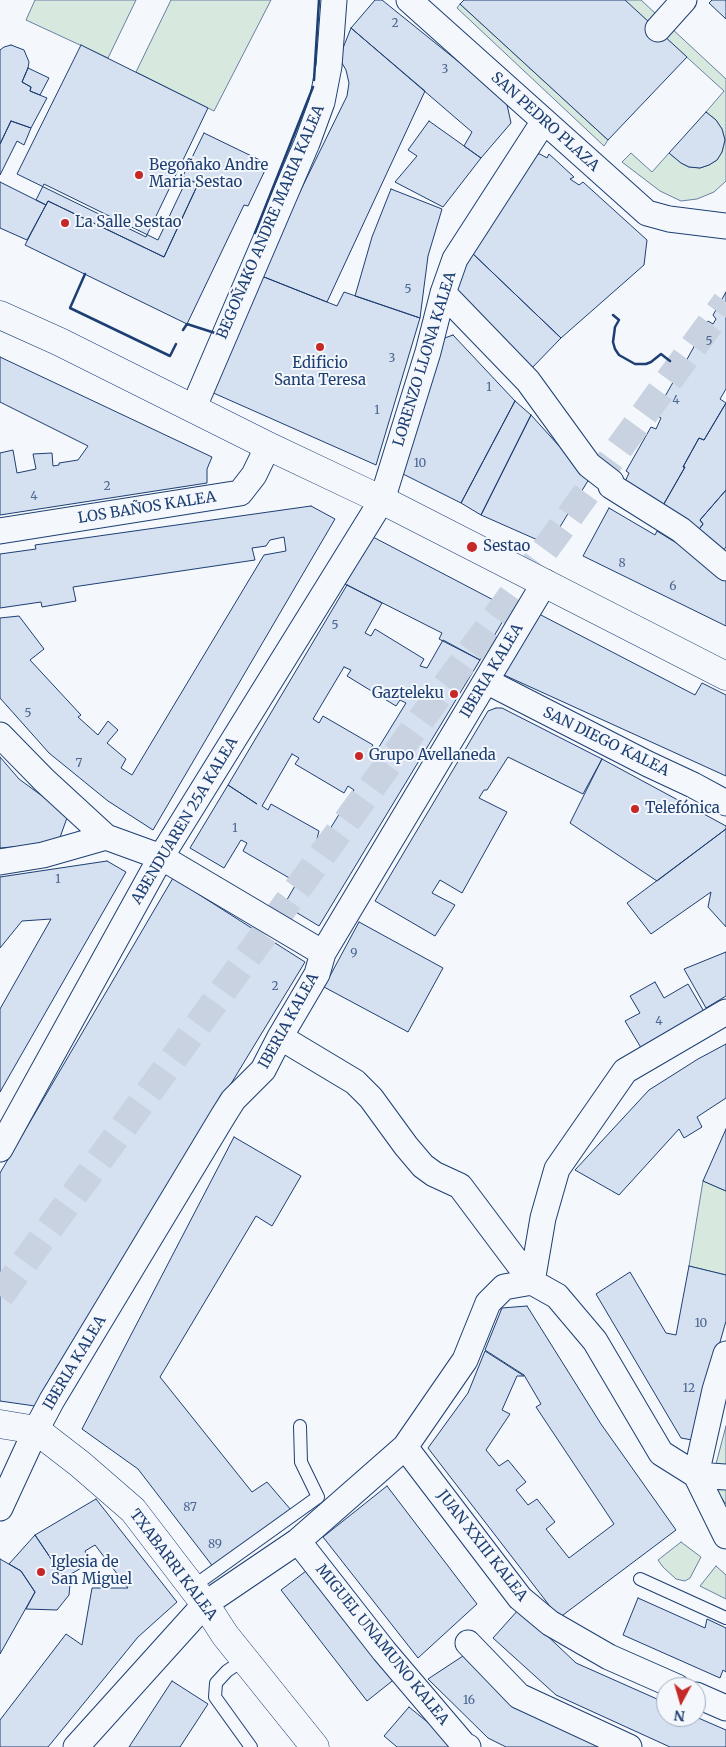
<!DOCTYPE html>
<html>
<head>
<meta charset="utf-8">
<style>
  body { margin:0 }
  #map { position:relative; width:726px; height:1747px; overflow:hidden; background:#f4f7fb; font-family:Merriweather,serif }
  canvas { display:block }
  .north { position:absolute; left:656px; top:1677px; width:50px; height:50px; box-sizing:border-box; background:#f4f7fb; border:1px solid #9eadc5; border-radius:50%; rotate:186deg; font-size:14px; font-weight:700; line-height:20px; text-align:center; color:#1d3f73 }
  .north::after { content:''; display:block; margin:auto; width:18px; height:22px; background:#c62828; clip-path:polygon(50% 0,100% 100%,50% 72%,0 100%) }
</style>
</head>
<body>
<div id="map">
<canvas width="726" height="1747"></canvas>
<div class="north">N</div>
</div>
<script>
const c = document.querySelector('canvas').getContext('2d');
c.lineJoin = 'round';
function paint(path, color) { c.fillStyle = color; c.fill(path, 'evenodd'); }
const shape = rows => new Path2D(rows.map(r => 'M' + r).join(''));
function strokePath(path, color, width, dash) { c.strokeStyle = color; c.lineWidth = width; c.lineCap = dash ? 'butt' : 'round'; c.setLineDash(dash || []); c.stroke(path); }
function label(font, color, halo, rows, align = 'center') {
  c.font = font + ' Merriweather,serif'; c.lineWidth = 4; c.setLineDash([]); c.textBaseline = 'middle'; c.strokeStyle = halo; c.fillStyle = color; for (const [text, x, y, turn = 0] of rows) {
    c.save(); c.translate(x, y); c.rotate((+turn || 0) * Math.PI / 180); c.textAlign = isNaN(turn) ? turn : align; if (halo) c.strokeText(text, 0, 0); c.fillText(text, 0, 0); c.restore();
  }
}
const green = shape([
  [35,0,136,0,108,58,26,20,35,0],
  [171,0,271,0,214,111,136,72,171,0],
  [624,0,641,0,726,79,726,181,714,192,697,199,681,201,660,191,622,162,631,153,652,172,669,153,681,163,689,167,700,168,709,165,717,160,722,152,725,140,722,129,716,120,706,112,724,91,624,0],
  [460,4,608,140,604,146,457,8,460,4],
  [703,1181,726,1191,726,1275,689,1266,703,1181],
  [726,1426,726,1504,711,1483,726,1426],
  [681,1542,701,1557,690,1578,685,1581,676,1579,663,1567,658,1560,681,1542],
  [716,1566,726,1575,726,1599,700,1586,716,1566]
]);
paint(green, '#d7e8df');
strokePath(green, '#687fa3', 1);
const building = shape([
  [375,0,382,0,506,100,511,123,481,158,464,146,472,132,351,28,375,0],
  [464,0,625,0,687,57,608,140,460,4,464,0],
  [712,0,726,0,726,19,709,3,712,0],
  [351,28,425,91,327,302,259,275,347,96,349,83,346,70,339,58,351,28],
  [11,45,24,50,29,62,28,68,22,82,31,87,30,91,47,98,31,128,11,121,0,144,0,50,4,47,11,45],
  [81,45,208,108,146,237,17,174,81,45],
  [28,68,49,78,40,95,30,91,31,87,22,82,28,68],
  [706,112,716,120,722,129,725,140,722,152,717,160,709,165,700,168,689,167,681,163,669,153,706,112],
  [11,121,31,128,24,145,17,141,0,175,0,144,11,121],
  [429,121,481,158,443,207,395,182,417,156,408,150,429,121],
  [204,133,268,164,248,206,244,205,187,324,25,245,48,201,164,257,198,184,183,176,204,133],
  [535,154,540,154,547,158,549,154,574,177,570,179,579,185,583,182,647,240,644,265,561,338,470,251,535,154],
  [187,179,198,184,164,257,48,201,46,205,36,200,44,184,158,240,187,179],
  [0,182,46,205,27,240,0,228,0,182],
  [391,189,442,209,428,256,420,318,355,296,372,237,391,189],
  [470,251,561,338,529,371,450,293,470,251],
  [259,275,337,306,344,292,420,318,376,465,209,391,259,275],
  [726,292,726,389,720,399,726,403,704,440,699,438,683,467,685,467,661,509,623,486,629,473,626,471,651,427,656,429,661,418,655,414,680,370,685,372,690,366,685,363,708,321,713,324,716,319,713,315,726,292],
  [453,335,515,401,461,503,403,474,442,339,453,335],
  [0,357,212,457,207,469,207,483,0,515,0,453,13,450,17,473,36,469,33,454,52,453,53,466,59,465,59,463,78,460,88,446,0,402,0,357],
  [515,401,531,415,481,515,461,503,515,401],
  [726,403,726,490,700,520,703,524,697,532,661,509,685,467,683,467,699,438,704,440,726,403],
  [531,415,589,479,549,545,481,515,531,415],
  [726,490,726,547,723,551,697,532,703,524,700,520,726,490],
  [311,506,335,519,153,830,108,801,49,753,0,698,0,618,19,616,44,649,30,660,81,715,78,717,98,735,108,721,118,730,107,743,126,759,121,768,132,775,264,555,286,551,284,537,270,540,266,546,252,548,255,560,73,587,76,601,42,607,41,602,0,608,0,554,36,549,35,545,311,506],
  [609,508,655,535,657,531,683,547,726,578,726,626,583,556,609,508],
  [373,537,503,605,507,614,480,660,439,639,442,633,345,584,373,537],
  [347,585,382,603,365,633,371,636,375,629,424,659,420,666,427,668,443,640,480,660,319,926,284,905,300,877,295,873,291,879,243,851,247,843,241,840,224,868,190,848,228,785,257,804,228,785,347,585],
  [344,667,351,670,347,676,396,706,400,700,406,703,374,755,368,752,373,745,323,716,319,723,313,719,344,667],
  [292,754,299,758,295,764,344,793,348,786,354,790,322,842,317,839,319,831,271,804,268,810,262,806,292,754],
  [539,614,695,695,702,683,726,695,726,776,504,675,539,614],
  [496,708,502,708,602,759,583,794,508,757,487,790,484,790,479,798,507,812,462,893,440,880,432,893,455,905,435,936,375,901,488,711,496,708],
  [0,757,19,779,68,815,58,843,0,848,0,757],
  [602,759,726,826,726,829,657,881,570,823,602,759],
  [726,829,726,927,708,907,711,892,651,934,627,903,726,829],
  [107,861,126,872,0,1092,0,1009,51,919,22,921,0,948,0,877,107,861],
  [173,878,305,962,35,1406,0,1401,0,1173,173,878],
  [359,922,443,968,408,1032,324,987,359,922],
  [726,952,726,996,706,1008,684,969,726,952],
  [655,982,664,998,688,984,706,1015,643,1051,625,1021,640,1013,630,996,655,982],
  [726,1044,726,1098,697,1117,702,1127,684,1138,679,1129,619,1195,575,1170,649,1090,698,1059,726,1044],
  [726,1129,726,1191,703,1181,726,1129],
  [234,1137,301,1176,272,1226,256,1216,160,1377,252,1492,267,1482,291,1510,214,1568,138,1469,82,1429,234,1137],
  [689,1266,726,1275,726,1321,692,1440,681,1438,596,1294,630,1272,666,1333,676,1335,689,1266],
  [527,1306,601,1424,676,1530,559,1618,428,1448,468,1393,485,1351,524,1376,517,1376,502,1410,510,1414,486,1450,499,1466,508,1460,526,1482,516,1490,528,1505,537,1499,555,1522,546,1529,569,1558,614,1524,536,1407,541,1404,524,1375,485,1350,502,1308,527,1306],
  [387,1486,477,1604,418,1658,323,1537,387,1486],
  [96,1499,177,1602,138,1637,48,1747,0,1747,0,1720,66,1634,82,1645,92,1588,128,1588,95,1545,85,1551,90,1563,64,1578,35,1535,96,1499],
  [35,1535,64,1578,71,1574,69,1595,57,1610,26,1609,35,1592,21,1571,9,1564,35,1535],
  [0,1559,21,1571,35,1592,0,1654,0,1559],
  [310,1568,396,1678,367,1701,281,1590,310,1568],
  [638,1598,705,1628,707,1619,726,1628,726,1672,723,1670,720,1678,623,1635,638,1598],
  [519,1609,576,1663,666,1703,666,1717,696,1717,726,1730,726,1747,670,1747,556,1695,493,1638,519,1609],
  [463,1656,511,1703,606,1747,506,1747,488,1738,428,1679,463,1656],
  [172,1681,208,1704,180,1747,129,1747,172,1681],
  [409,1707,458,1747,397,1747,384,1736,409,1707]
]);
paint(building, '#d5e0f0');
strokePath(building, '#1d3f73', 1);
strokePath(shape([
  [0,1296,726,302]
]), '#c9d2e0', 28, [28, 14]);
const lane = shape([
  [640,1579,726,1618],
  [191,1588,318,1497,301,1462,300,1426],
  [245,1659,227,1671,216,1683,215,1697,251,1747]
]);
const street = shape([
  [409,0,647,213,669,219,726,226],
  [658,29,684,0],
  [443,293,528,381,589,465,611,482,611,486,681,530,726,568],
  [193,409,307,143,322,102,329,66,334,0],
  [0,531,240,493,254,475,268,446],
  [486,681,648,764,693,785,726,803],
  [0,735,44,780,106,837,161,857,323,953],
  [0,862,43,855,106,837],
  [280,1037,355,1082,371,1098,406,1146,423,1166,434,1174,460,1186,532,1282,557,1296,595,1341,661,1453,696,1475,726,1477],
  [0,1149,161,857,382,500,428,352,443,293,455,259,544,121],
  [532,1282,543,1218,557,1169,625,1071,726,1012],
  [726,1354,715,1390,696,1475,726,1536],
  [405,1447,520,1598,550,1623,609,1657,677,1687],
  [0,1508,36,1430,52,1400,223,1116,233,1100,263,1070,280,1037,317,974,323,953,545,582],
  [298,1541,384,1651,464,1745,468,1747],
  [468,1643,519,1696,629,1747],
  [696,1695,726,1708],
  [76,1747,205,1604,298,1541,405,1447,465,1360,488,1303,504,1287,532,1282]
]);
const secondary = shape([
  [0,315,60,342,268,446,382,500,726,676],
  [0,1424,36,1430,80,1464,133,1510,205,1604,225,1635,315,1747]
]);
strokePath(lane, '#1d3f73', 14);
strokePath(street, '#1d3f73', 27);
strokePath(secondary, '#1d3f73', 29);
strokePath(lane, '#f4f7fb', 12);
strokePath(street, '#f4f7fb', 25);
strokePath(secondary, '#f4f7fb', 28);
strokePath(shape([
  [314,80,319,0],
  [255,233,313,87],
  [85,274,70,308,170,356,176,344],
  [613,315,619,320,615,327,613,342,615,349,619,355,635,364,646,364,651,362,661,354,670,361],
  [183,330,187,324,215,333]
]), '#1d3f73', 2.5);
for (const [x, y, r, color] of [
  [139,175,5,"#c62828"],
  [65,223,5,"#c62828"],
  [320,347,5,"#c62828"],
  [472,547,6,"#c62828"],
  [454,694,5,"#c62828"],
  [359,756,5,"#c62828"],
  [635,809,5,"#c62828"],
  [41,1572,5,"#c62828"]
]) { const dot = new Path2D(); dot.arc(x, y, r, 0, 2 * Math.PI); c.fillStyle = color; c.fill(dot); strokePath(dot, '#f4f7fb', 2); }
label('12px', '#4b6792', null, [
  ["2",395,24],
  ["3",445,70],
  ["5",408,290],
  ["5",709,342],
  ["3",392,359],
  ["1",489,388],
  ["4",676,401],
  ["1",377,411],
  ["10",420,464],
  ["2",107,487],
  ["4",34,497],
  ["8",622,564],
  ["6",673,587],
  ["5",335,626],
  ["5",28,714],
  ["7",79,764],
  ["1",235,829],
  ["1",58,880],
  ["9",354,954],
  ["2",275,987],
  ["4",659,1022],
  ["10",701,1324],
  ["12",689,1389],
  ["87",190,1508],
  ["89",215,1545],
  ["16",469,1701]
]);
label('15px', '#1d3f73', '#f4f7fb', [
  ["SAN PEDRO PLAZA",545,122,42],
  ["BEGOÑAKO ANDRE MARIA KALEA",271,222,-67],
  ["LORENZO LLONA KALEA",425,359,-73],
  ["LOS BAÑOS KALEA",147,508,-9],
  ["IBERIA KALEA",492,671,-59],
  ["SAN DIEGO KALEA",606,742,26],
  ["ABENDUAREN 25A KALEA",185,821,-59],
  ["IBERIA KALEA",289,1021,-61],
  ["IBERIA KALEA",75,1363,-59],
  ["JUAN XXIII KALEA",482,1546,52],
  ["TXABARRI KALEA",173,1565,53],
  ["MIGUEL UNAMUNO KALEA",382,1645,51]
]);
label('15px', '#1d3f73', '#f4f7fb', [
  ["Begoñako Andre",149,166],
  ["Maria Sestao",149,183],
  ["La Salle Sestao",75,223],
  ["Edificio",320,364,"center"],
  ["Santa Teresa",320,381,"center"],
  ["Sestao",483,547],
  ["Gazteleku",444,694,"right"],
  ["Grupo Avellaneda",369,756],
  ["Telefónica",645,809],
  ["Iglesia de",51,1563],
  ["San Miguel",51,1580]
], 'left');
</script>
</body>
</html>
